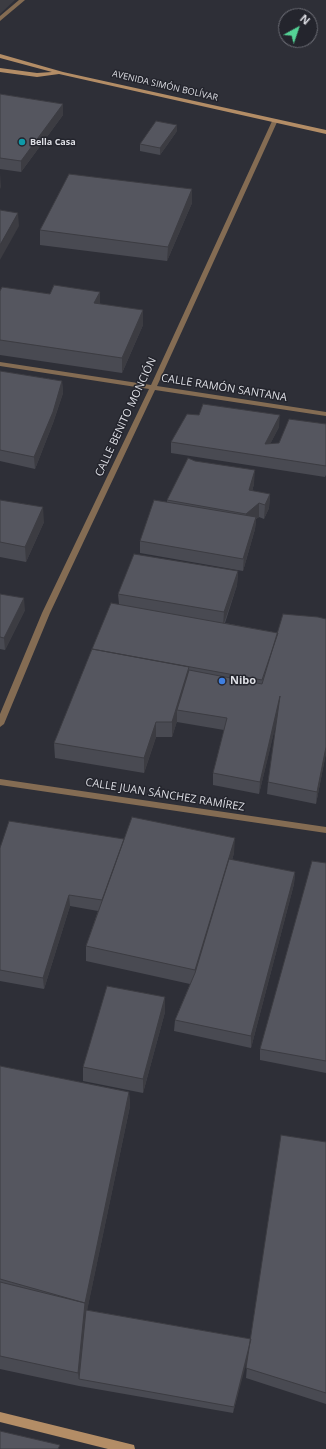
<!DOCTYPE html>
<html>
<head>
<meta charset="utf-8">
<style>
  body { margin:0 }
  #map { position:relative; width:326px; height:1449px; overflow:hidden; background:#2e2f37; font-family:"Open Sans",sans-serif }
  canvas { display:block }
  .north { position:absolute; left:278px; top:8px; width:40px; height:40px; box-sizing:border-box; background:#24252d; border:1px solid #6e6f77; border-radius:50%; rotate:40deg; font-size:11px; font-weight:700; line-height:16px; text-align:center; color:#dedfe5 }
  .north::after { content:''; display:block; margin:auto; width:14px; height:18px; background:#54d396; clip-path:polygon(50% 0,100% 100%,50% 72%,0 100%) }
</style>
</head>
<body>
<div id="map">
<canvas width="326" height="1449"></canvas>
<div class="north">N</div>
</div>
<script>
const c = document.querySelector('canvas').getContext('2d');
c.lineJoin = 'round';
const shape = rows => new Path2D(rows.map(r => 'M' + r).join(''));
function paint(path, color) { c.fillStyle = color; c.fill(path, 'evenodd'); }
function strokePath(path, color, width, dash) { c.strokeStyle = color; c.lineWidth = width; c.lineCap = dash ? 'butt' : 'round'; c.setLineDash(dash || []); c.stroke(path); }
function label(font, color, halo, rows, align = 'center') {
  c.font = font + ' "Open Sans",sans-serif'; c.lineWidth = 3; c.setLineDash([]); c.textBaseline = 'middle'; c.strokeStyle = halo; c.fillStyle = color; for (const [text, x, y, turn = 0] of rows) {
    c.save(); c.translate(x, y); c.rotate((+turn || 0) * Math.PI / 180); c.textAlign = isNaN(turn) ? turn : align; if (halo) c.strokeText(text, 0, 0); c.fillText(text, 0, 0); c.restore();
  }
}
paint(shape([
  [19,0,25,0,0,21,0,16,19,0]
]), '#846c53');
paint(shape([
  [273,119,278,120,157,386,326,412,326,416,155,390,50,613,4,724,0,727,0,714,42,613,149,389,0,366,0,362,151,385,273,119],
  [0,779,326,827,326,833,0,785,0,779]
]), '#846c53');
paint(shape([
  [0,54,63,72,326,130,326,134,59,74,37,77,0,72,0,68,37,73,52,72,0,58,0,54],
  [0,1412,130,1444,134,1445,135,1449,108,1449,0,1422,0,1412]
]), '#b38d66');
paint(shape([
  [0,94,63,104,63,115,21,172,0,169],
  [177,131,160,155,140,151,140,144],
  [192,203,167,261,40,245,40,230],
  [0,291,50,294,100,292,100,304,143,310,143,325,122,373,0,355],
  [0,371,62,381,63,393,53,423,35,469,0,461],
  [326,424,326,475,325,477,171,453,171,442,279,427,270,444,279,443],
  [254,484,252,491,270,494,269,508,264,519,259,517,256,519,255,529,243,571,140,553,140,541,167,502,167,500],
  [0,500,44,522,26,562,0,557],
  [238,571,237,585,225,623,278,633,326,619,326,753,316,804,267,794,268,782,277,719,259,794,213,785,213,773,224,730,177,722,177,721,172,737,156,737,144,773,55,758,54,743,119,604,118,594],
  [0,594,25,610,5,650,0,649],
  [124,839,234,853,232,860,295,872,294,884,251,1048,174,1031,175,1020,190,984,86,961,86,946,98,911,70,906,44,989,0,981,0,848],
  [326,863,326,1073,260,1060,260,1049],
  [165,997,165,1012,143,1093,83,1081,83,1067],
  [0,1066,129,1092,130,1106,87,1310,251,1339,326,1142,326,1404,246,1378,248,1354,233,1413,79,1386,0,1369]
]), '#494a52');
paint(shape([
  [0,0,15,0,0,14],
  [63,104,63,115,21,172,21,161],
  [177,125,177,131,160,155,160,148],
  [0,173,1,187,0,189],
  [192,189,192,203,167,261,168,247],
  [18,213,19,226,0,260,0,245],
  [100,292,100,307,94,303],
  [143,310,143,325,122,373,122,358],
  [62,381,63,393,53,423,35,469,34,457],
  [280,415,279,427,264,456,265,444],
  [255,470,254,484,248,504,249,490],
  [270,494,269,508,264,519,265,505],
  [259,503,259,517,256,519,255,529,243,571,246,514],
  [43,507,44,522,26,562,25,547],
  [238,571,237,585,223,626,224,612],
  [24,598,25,610,5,650,4,638],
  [189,667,188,682,177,710,177,721,172,737,172,722],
  [280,696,280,708,259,794,260,782],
  [156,722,156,737,144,773,144,758],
  [326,747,326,753,316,804,317,792],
  [235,838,234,853,195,985,195,970],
  [295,872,294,884,251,1048,251,1036],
  [69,895,70,906,44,989,43,978],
  [165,997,165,1012,143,1093,143,1079],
  [129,1092,130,1106,86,1316,79,1379,78,1373,85,1303],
  [251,1339,251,1346,233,1413,234,1407]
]), '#3c3c42');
const building = shape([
  [0,94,63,104,21,161,0,158,0,94],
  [156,121,177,125,160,148,140,144,156,121],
  [69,174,192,189,168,247,40,230,69,174],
  [0,210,18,213,0,245,0,210],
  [54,285,100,292,94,303,143,310,122,358,0,340,0,291,2,287,50,294,54,285],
  [0,371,62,381,53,412,34,457,0,450,0,371],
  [203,404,280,415,265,444,279,443,289,419,326,424,326,466,171,442,187,414,199,415,203,404],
  [188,458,195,461,255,470,249,490,270,494,265,505,259,503,246,514,167,500,188,458],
  [0,500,43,507,25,547,0,542,0,500],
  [154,500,256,517,243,559,140,541,154,500],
  [134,554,238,571,224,612,118,594,134,554],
  [0,594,24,598,4,638,0,637,0,594],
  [111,603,278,633,262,680,92,649,111,603],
  [283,614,318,617,326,619,326,747,317,792,268,782,280,696,260,782,213,773,227,718,177,710,189,670,262,684,283,614],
  [92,649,189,667,172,722,156,722,144,758,54,743,92,649],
  [132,817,235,838,195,970,86,946,132,817],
  [9,821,124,839,102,900,69,895,43,978,0,970,0,848,9,821],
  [229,859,295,872,251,1036,175,1020,195,973,229,859],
  [312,861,326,863,326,1061,260,1049,312,861],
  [107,986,165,997,143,1079,83,1067,107,986],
  [0,1066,129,1092,85,1303,0,1279,0,1066],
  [281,1135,326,1142,326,1393,246,1368,281,1135],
  [0,1282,85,1303,78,1373,0,1356,0,1282],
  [86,1310,251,1339,234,1407,79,1379,86,1310],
  [0,1431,60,1445,58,1449,0,1449,0,1431]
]);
paint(building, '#55565f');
strokePath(building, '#3c3c42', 1);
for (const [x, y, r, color] of [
  [22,142,4,"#0f9aa8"],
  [222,681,4,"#3f7fe0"]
]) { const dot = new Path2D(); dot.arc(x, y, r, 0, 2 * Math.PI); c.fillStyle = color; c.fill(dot); strokePath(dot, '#24252d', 1.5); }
label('9px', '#dedfe5', '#24252d', [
  ["AVENIDA SIMÓN BOLÍVAR",165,86,13]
]);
label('bold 9px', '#dedfe5', '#24252d', [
  ["Bella Casa",30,142]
], 'left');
label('11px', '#dedfe5', '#24252d', [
  ["CALLE RAMÓN SANTANA",224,388,9],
  ["CALLE BENITO MONCIÓN",126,417,-65],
  ["CALLE JUAN SÁNCHEZ RAMÍREZ",165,795,9]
]);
label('bold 11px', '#dedfe5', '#24252d', [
  ["Nibo",230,681]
], 'left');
</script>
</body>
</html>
